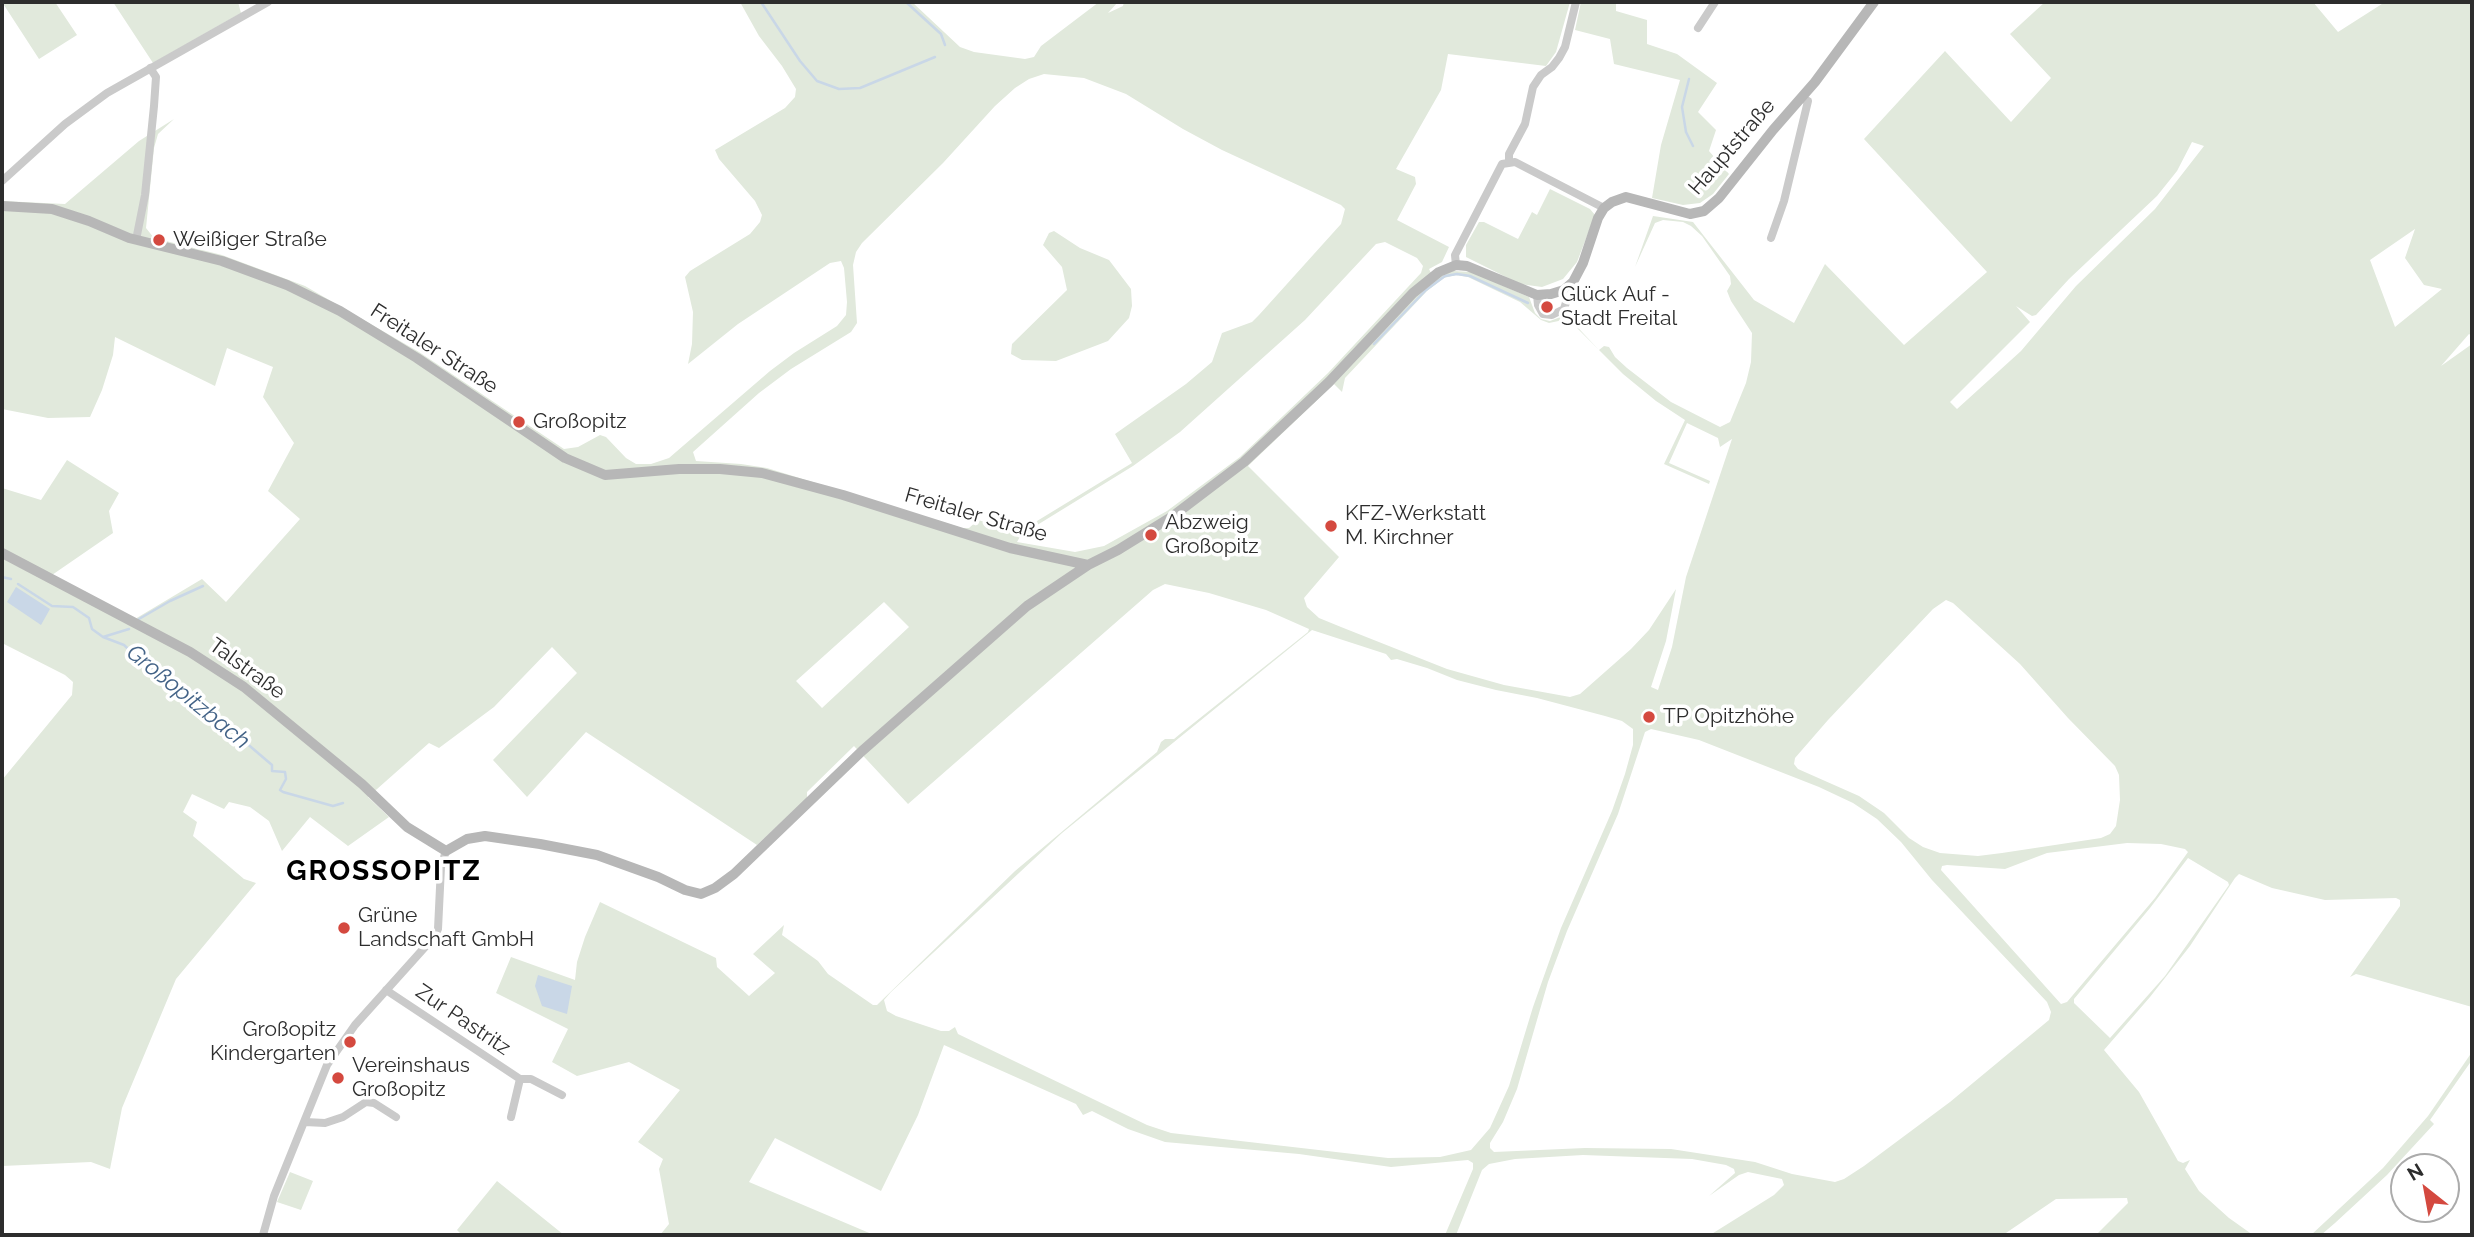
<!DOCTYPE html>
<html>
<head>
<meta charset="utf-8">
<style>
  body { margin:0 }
  #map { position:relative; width:2474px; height:1237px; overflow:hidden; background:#fff; font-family:Raleway,sans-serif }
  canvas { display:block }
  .frame { position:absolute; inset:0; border:4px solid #2d2d2d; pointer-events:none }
  .north { position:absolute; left:2390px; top:1153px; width:70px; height:70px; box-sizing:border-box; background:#fff; border:2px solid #ababab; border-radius:50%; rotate:329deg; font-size:19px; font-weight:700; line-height:28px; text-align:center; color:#2d2d2d }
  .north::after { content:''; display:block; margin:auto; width:24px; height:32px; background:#d4493f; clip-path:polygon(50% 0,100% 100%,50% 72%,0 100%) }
</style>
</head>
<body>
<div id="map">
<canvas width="2474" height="1237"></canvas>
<div class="frame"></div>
<div class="north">N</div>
</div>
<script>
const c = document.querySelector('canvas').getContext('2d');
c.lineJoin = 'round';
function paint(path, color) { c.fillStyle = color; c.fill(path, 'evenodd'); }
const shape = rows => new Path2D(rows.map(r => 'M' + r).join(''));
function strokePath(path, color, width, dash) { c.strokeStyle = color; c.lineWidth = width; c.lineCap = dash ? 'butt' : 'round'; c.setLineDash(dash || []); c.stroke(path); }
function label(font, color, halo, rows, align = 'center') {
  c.font = font + ' Raleway,sans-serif'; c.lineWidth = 7; c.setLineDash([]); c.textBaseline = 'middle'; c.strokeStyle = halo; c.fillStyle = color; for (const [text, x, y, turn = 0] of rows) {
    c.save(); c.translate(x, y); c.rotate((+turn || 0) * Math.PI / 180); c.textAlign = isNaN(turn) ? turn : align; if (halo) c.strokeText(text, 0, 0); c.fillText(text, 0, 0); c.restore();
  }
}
paint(shape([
  [2,2,55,2,77,35,39,59],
  [113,2,238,2,241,13,153,63],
  [740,2,912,2,960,47,974,52,1025,59,1034,57,1041,46,1099,2,1118,2,1108,13,1123,6,1124,2,1570,2,1556,52,1546,66,1448,54,1441,90,1396,169,1415,177,1416,184,1397,220,1449,247,1442,262,1429,269,1434,279,1453,271,1471,272,1529,297,1535,313,1541,319,1550,321,1566,315,1599,350,1604,346,1609,347,1615,357,1627,368,1671,402,1720,427,1730,422,1746,383,1751,362,1752,333,1731,301,1727,291,1731,284,1730,276,1702,236,1691,226,1683,222,1663,220,1655,223,1635,267,1653,216,1693,222,1754,300,1794,323,1825,264,1904,345,1987,272,1864,139,1945,51,2011,122,2051,78,2010,34,2045,2,2313,2,2338,32,2385,2,2472,2,2472,336,2469,334,2441,366,2472,344,2472,1007,2364,976,2356,974,2350,977,2400,906,2400,900,2396,898,2325,900,2272,888,2239,874,2235,878,2190,946,2150,997,2104,1050,2139,1092,2178,1161,2183,1163,2190,1160,2185,1169,2199,1191,2229,1218,2253,1235,2096,1235,2128,1203,2127,1198,2056,1199,2003,1235,1710,1235,1774,1195,1784,1185,1782,1179,1748,1172,1739,1175,1709,1196,1735,1173,1734,1169,1726,1165,1692,1159,1583,1155,1515,1159,1489,1164,1482,1170,1456,1235,1445,1235,1473,1169,1473,1163,1468,1160,1391,1167,1299,1154,1165,1142,1128,1129,1092,1111,1083,1115,1076,1104,944,1045,918,1115,881,1191,775,1138,749,1182,874,1235,660,1235,669,1224,659,1169,663,1159,638,1142,680,1090,629,1062,577,1076,552,1062,568,1029,496,993,511,957,575,980,577,962,585,937,600,902,716,958,717,967,749,996,775,973,753,954,784,925,782,935,818,961,828,974,873,1005,877,1005,1015,871,1157,752,1161,742,1165,739,1174,739,1180,734,1308,632,1309,629,1266,610,1209,593,1165,584,1153,590,908,804,854,746,807,792,807,798,757,845,586,732,527,797,493,760,577,673,552,647,494,707,439,748,429,743,368,797,389,817,348,846,310,817,282,851,269,821,250,807,229,802,224,809,192,794,183,812,197,822,193,836,244,879,256,883,176,979,122,1108,110,1169,91,1162,2,1166,2,780,72,695,73,682,65,675,2,643,2,488,41,500,67,460,119,493,109,511,113,533,52,575,135,619,202,579,226,602,300,519,268,491,294,443,263,397,273,367,227,348,215,386,115,337,113,355,102,390,90,417,48,418,2,409,2,201,65,204,139,141,174,119,158,134,154,148,146,228,154,238,222,255,305,286,419,352,564,449,578,447,600,435,606,437,626,458,636,464,651,464,669,458,770,371,794,353,837,326,846,315,847,302,844,268,841,261,830,263,738,324,688,364,692,344,693,312,685,277,690,271,750,234,760,222,762,215,755,201,719,159,715,150,785,108,795,97,796,89,782,66,759,36],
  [1044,74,1084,78,1126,94,1183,129,1222,150,1341,205,1345,209,1341,224,1259,315,1252,322,1222,333,1212,362,1186,384,1115,434,1132,463,1019,532,978,520,969,528,962,528,767,468,741,464,696,461,693,452,759,393,791,369,851,332,857,323,853,265,856,252,862,243,943,163,995,106,1015,88,1029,79],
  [2192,142,2204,146,2155,209,2076,286,2021,351,1957,409,1950,402,2030,322,2016,306,2032,316,2036,315,2069,279,2157,196,2177,171],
  [2415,229,2405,258,2424,285,2442,289,2395,327,2370,260],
  [1385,242,1417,258,1423,266,1421,273,1328,373,1240,457,1167,511,1104,546,1075,552,1017,542,1021,535,1133,466,1180,432,1305,320,1376,244],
  [1456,275,1468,277,1520,302,1541,320,1549,323,1568,319,1623,374,1656,401,1685,420,1664,464,1709,484,1710,481,1669,463,1687,423,1718,438,1720,447,1732,439,1686,577,1672,647,1658,690,1651,687,1666,641,1676,589,1649,630,1631,649,1580,694,1570,697,1504,685,1447,669,1341,627,1319,618,1307,607,1304,598,1339,557,1248,466,1334,384,1342,392,1345,378,1427,291,1444,278],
  [1946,600,1953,603,2020,664,2068,718,2115,766,2119,775,2120,800,2116,826,2110,834,2101,838,2002,853,1978,856,1940,853,1923,847,1909,838,1884,813,1859,796,1798,769,1794,764,1795,758,1828,720,1933,609],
  [884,602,909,627,822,708,796,681],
  [1312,630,1386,654,1391,660,1397,659,1427,668,1457,680,1496,690,1537,698,1605,716,1622,721,1633,729,1633,745,1625,774,1612,811,1561,928,1533,1007,1509,1086,1490,1128,1471,1150,1440,1157,1388,1158,1171,1133,1147,1125,958,1034,955,1027,949,1031,941,1031,896,1016,887,1011,884,1000,891,992,1062,833],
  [1651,729,1699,740,1819,787,1853,803,1877,819,1901,842,1932,880,2047,1002,2051,1012,2049,1020,1950,1102,1864,1166,1844,1179,1835,1182,1792,1174,1755,1162,1671,1149,1585,1148,1494,1152,1490,1148,1490,1143,1503,1122,1517,1089,1548,982,1567,931,1618,814,1645,732],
  [2127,843,2161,844,2185,849,2188,852,2155,898,2067,1002,2061,1004,1941,870,1942,866,1947,865,2005,869,2047,853],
  [2188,858,2228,882,2229,885,2165,976,2110,1038,2074,1003,2074,999,2150,908],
  [1581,2,1616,2,1616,11,1647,20,1647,44,1677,54,1717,83,1698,112,1716,130,1709,151,1729,174,1713,194,1700,203,1683,205,1652,198,1661,145,1680,80,1614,64,1610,39,1575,30],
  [1550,189,1590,209,1595,215,1577,262,1563,279,1542,287,1520,284,1466,257,1466,245,1479,222,1484,222,1518,239,1532,212,1537,215],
  [1054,231,1080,248,1109,260,1131,289,1132,306,1129,318,1108,341,1056,361,1022,360,1011,354,1012,344,1067,290,1062,267,1043,245,1049,233],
  [2472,1052,2472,1060,2430,1120,2434,1124,2387,1175,2335,1223,2321,1235,2311,1235,2383,1168,2428,1116],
  [290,1172,313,1181,301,1210,277,1202],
  [497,1181,564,1235,462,1235,457,1230]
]), '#e1e9dc');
paint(shape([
  [16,587,50,609,41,625,7,602],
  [538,975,572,986,567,1014,542,1006,535,986]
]), '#c9d7e7');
strokePath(shape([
  [761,2,800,61,817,81,839,89,860,88,935,57],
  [906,2,941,34,945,45],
  [1689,79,1682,107,1686,132,1693,146],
  [1374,344,1426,290,1445,276,1457,274,1470,276,1528,303],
  [2,577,11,579],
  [18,584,52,606,73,607,89,618,92,629,103,637,124,645,140,660,189,694,272,765,272,771,285,772,286,779,280,790,283,792,333,806,343,803],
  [139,619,170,601,203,586],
  [103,637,129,629]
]), '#c9d7e7', 2.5);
strokePath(shape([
  [1698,28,1715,2],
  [1509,162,1509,154,1525,124,1533,87,1541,75,1552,67,1559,58,1565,47,1576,2],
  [2,181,65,124,107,93,268,2],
  [1771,238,1784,201,1808,101,1801,98],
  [136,240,145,195,154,106,156,77,150,68],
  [1456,265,1455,255,1502,164,1515,162,1604,208],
  [1537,295,1538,305,1543,314,1552,315,1564,309,1567,299,1564,290],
  [386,990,520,1079,531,1079,562,1095],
  [511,1117,520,1079],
  [305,1122,325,1123,343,1117,366,1102,374,1103,396,1117],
  [263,1235,274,1196,327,1065,355,1025,434,937,438,929,441,867,446,851]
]), '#cacaca', 8);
strokePath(shape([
  [2,206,52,209,89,221,129,238,222,261,287,285,340,311,417,358,565,458,605,475,679,469,720,469,762,473,843,495,1010,548,1088,565],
  [2,553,190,652,244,687,362,784,407,827,446,851,467,839,485,836,540,844,597,855,658,877,685,890,701,894,715,888,734,874,862,751,1027,606,1088,565,1118,550,1173,516,1244,462,1329,382,1413,293,1439,272,1456,265,1467,266,1537,295,1551,294,1564,290,1573,282,1583,263,1598,218,1604,208,1612,202,1626,197,1690,214,1704,211,1719,198,1773,130,1815,82,1874,2]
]), '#b7b7b7', 10);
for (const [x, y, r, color] of [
  [159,240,7,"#d4493f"],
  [1547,307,7,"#d4493f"],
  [519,422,7,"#d4493f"],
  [1331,526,7,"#d4493f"],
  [1151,535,7,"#d4493f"],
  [1649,717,7,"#d4493f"],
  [344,928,7,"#d4493f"],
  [350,1042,7,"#d4493f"],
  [338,1078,7,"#d4493f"]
]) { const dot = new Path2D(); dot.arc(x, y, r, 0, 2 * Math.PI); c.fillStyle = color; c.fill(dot); strokePath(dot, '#fff', 2.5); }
label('21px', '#2d2d2d', '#fff', [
  ["Hauptstraße",1732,147,-49],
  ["Freitaler Straße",434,349,33],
  ["Freitaler Straße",976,515,16],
  ["Talstraße",247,669,36],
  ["Zur Pastritz",463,1020,34]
]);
label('21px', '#2d2d2d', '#fff', [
  ["Weißiger Straße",173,240],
  ["Glück Auf -",1561,295],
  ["Stadt Freital",1561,319],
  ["Großopitz",533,422],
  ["KFZ-Werkstatt",1345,514],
  ["M. Kirchner",1345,538],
  ["Abzweig",1165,523],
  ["Großopitz",1165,547],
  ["TP Opitzhöhe",1663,717],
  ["Grüne",358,916],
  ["Landschaft GmbH",358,940],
  ["Großopitz",336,1030,"right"],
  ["Kindergarten",336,1054,"right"],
  ["Vereinshaus",352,1066],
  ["Großopitz",352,1090]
], 'left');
label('italic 23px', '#436387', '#fff', [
  ["Großopitzbach",188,697,39]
]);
c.letterSpacing = '2px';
label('bold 28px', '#000', '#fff', [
  ["GROSSOPITZ",384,872]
]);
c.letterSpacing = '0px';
</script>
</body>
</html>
